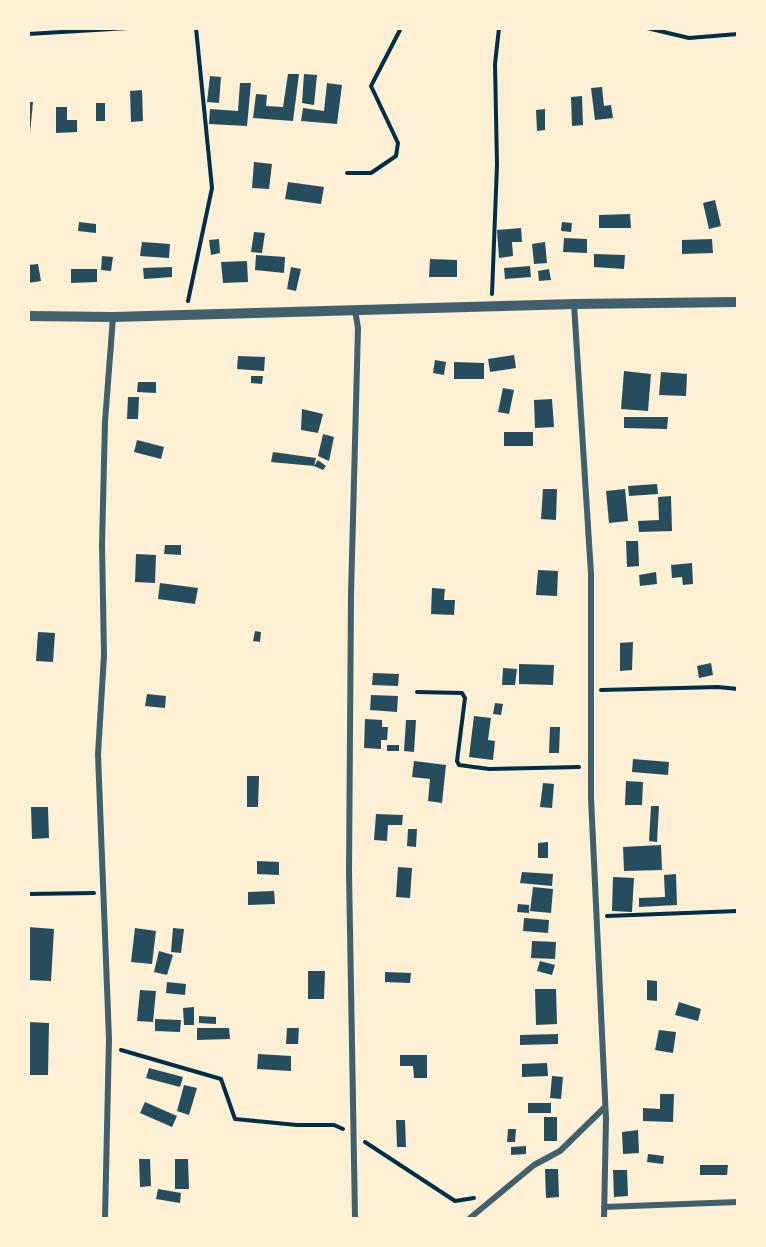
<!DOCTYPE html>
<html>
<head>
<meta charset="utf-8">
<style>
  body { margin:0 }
  #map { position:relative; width:766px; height:1247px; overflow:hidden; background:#fdf0d5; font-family:"Golos Text",sans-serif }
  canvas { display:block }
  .frame { position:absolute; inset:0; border:30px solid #fdf0d5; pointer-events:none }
</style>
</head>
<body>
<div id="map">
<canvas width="766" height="1247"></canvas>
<div class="frame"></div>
</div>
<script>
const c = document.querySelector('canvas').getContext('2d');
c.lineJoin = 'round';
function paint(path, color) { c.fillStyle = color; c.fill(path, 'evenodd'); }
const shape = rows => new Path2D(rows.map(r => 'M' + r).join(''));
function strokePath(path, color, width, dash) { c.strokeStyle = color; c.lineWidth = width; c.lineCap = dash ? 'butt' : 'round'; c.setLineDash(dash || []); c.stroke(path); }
paint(shape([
  [288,74,299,74,293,121,253,118,256,94,267,95,266,106,283,107],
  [304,74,317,75,314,105,302,103],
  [210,76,221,77,219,103,207,102],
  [240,83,251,83,247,126,209,124,210,109,238,111],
  [327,83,342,85,337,124,301,121,303,108,324,111],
  [602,87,604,106,611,105,613,118,595,120,591,88],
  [142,90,143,121,131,122,130,91],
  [582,96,583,125,572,126,571,97],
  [28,102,33,102,30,133,28,132],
  [96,103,105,103,105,121,96,121],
  [56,107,67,107,67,120,77,120,77,132,56,133],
  [545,109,545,130,537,131,536,110],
  [254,162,272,164,269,189,252,188],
  [288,182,324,187,321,204,285,199],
  [715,200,721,226,709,229,703,203],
  [630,214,631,228,599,228,599,215],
  [79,222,96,224,96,233,78,231],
  [562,222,572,223,571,232,561,231],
  [521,228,522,242,512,242,513,256,499,258,497,230],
  [254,232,265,233,262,253,251,252],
  [564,238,587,239,587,253,563,252],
  [219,239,220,253,211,255,209,240],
  [712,239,713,253,682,254,682,240],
  [142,242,170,244,169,258,140,256],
  [545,242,547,263,534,264,532,244],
  [594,254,625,255,624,269,594,267],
  [256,255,285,257,284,273,255,270],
  [102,256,113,257,111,271,101,270],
  [430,259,457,260,457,277,429,277],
  [247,261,248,282,223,283,221,262],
  [38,264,41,281,28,283,28,265],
  [530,266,531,277,505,279,504,268],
  [172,267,172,277,144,279,143,268],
  [291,267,301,269,296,291,287,289],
  [71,269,97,269,97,282,71,283],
  [549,269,551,280,539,281,538,271],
  [514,355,516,368,490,372,488,359],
  [238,356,265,357,264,371,237,369],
  [435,360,446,362,444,375,433,373],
  [454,362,484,363,484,379,454,379],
  [624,371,651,374,648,411,621,409],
  [661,372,687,374,686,396,659,395],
  [251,376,263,376,262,384,251,383],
  [138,382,156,382,156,393,137,392],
  [503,388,514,390,509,414,498,412],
  [128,397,139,397,138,419,127,419],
  [552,399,554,427,535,428,534,400],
  [302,409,323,414,318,433,301,430],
  [624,417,668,417,667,429,624,428],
  [504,432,533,432,533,446,504,446],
  [323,434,334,437,329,461,318,456],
  [137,440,164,447,161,459,134,452],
  [273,452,316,458,314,466,271,462],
  [318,460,326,466,323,470,314,466],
  [657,484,658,494,629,496,628,486],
  [543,489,557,489,556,520,541,519],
  [625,489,628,521,609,523,606,491],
  [671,496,672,531,639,532,638,521,659,520,658,497],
  [626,541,638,541,639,566,627,567],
  [165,545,181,545,181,555,164,554],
  [136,554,156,555,155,583,135,582],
  [692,563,693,584,683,585,682,577,672,578,671,565],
  [538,570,558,571,557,596,536,595],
  [656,572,657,584,640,586,639,575],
  [160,583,198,588,195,604,158,599],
  [432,588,445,589,444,600,455,600,454,615,431,614],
  [255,631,261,632,260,642,253,641],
  [38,632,55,633,53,662,36,661],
  [633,642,632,670,620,671,620,643],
  [711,663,713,675,699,678,697,666],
  [519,664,554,665,553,685,519,684],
  [503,668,517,669,515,685,502,685],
  [373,673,399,674,398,686,372,685],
  [147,694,166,696,165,708,145,706],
  [371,695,398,696,397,712,370,710],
  [495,703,503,704,501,715,493,714],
  [474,716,491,718,488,740,495,741,493,760,469,757],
  [365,719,382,720,382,727,388,727,387,740,381,740,381,749,364,748],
  [406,720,416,720,414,752,404,751],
  [550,727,560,727,559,753,549,753],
  [387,745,399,745,399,751,387,751],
  [633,759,669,762,668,775,632,772],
  [414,761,446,765,442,803,428,801,430,779,412,777],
  [247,776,259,776,258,807,247,807],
  [626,781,643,782,642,805,625,805],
  [543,783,554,784,552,808,540,807],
  [651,806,659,806,657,842,649,841],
  [31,807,48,807,49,838,32,839],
  [376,814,403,815,402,825,388,825,387,841,374,840],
  [408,829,417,829,416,847,407,846],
  [548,842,548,858,538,858,538,843],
  [661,845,662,870,624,871,623,847],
  [257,861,279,862,279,875,257,874],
  [398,867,412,868,410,898,396,897],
  [522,872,553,874,552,886,520,883],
  [676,874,677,905,639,907,639,898,665,897,664,875],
  [613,877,634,878,632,912,612,911],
  [533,887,553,889,551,913,530,911],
  [274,891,275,904,248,905,248,892],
  [518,904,529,905,529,913,517,912],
  [524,918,549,920,548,933,523,931],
  [28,927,54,929,51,981,28,980],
  [135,928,156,931,152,964,131,962],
  [173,928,184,929,181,953,171,952],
  [532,941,556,942,555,959,531,958],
  [159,951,173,955,167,975,154,972],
  [540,961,555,965,552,975,537,971],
  [308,971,325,971,324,999,308,999],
  [385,972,411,973,410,983,385,982],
  [647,980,657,981,657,1001,647,1000],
  [167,982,186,984,185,995,166,993],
  [535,989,556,989,557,1024,536,1025],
  [140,990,156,991,153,1022,137,1021],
  [679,1002,701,1009,698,1021,675,1015],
  [194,1007,194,1025,184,1025,183,1008],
  [199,1016,216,1017,216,1024,199,1023],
  [155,1019,181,1020,180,1032,155,1031],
  [28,1022,49,1023,48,1075,28,1075],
  [197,1028,229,1028,230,1039,197,1040],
  [287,1028,299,1028,298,1044,286,1044],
  [659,1030,676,1032,673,1053,655,1050],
  [558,1034,558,1044,520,1045,520,1035],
  [258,1054,291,1056,291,1071,257,1069],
  [400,1055,427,1055,427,1078,414,1078,413,1066,400,1066],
  [547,1063,548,1076,522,1077,522,1064],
  [149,1068,183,1077,180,1087,146,1078],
  [552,1076,563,1077,561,1099,550,1098],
  [184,1085,197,1088,189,1115,177,1111],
  [660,1094,674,1094,673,1122,643,1121,643,1108,660,1109],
  [145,1102,177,1116,172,1127,140,1113],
  [528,1103,551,1103,551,1113,528,1113],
  [544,1117,557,1117,557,1141,544,1141],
  [396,1120,405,1120,406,1147,397,1147],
  [508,1129,516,1129,515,1142,507,1142],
  [638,1130,639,1153,623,1154,622,1132],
  [526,1146,526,1154,511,1155,511,1147],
  [648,1154,664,1156,663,1164,647,1162],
  [139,1159,150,1159,151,1186,140,1187],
  [175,1159,188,1159,189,1189,175,1189],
  [700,1165,728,1165,727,1175,700,1175],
  [545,1169,558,1169,559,1197,546,1198],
  [613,1170,627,1170,628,1196,614,1197],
  [158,1189,181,1193,180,1203,156,1199]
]), '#264d5e');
strokePath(shape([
  [366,28,416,28],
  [647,28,689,38,738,34],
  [28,34,129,28],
  [347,173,371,173,396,156,398,143,371,86,400,30],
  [492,294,497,165,495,64,499,28],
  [188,301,212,188,196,28],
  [601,690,718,687,738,689],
  [417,692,462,693,465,698,457,761,459,765,489,769,579,767],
  [28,894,94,893],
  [607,916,738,911],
  [121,1050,221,1079,235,1119,297,1125,334,1125,343,1129],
  [365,1142,455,1201,474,1198]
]), '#003049', 4);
strokePath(shape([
  [574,304,591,574,591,798,606,1119,604,1218],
  [604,1207,738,1202],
  [105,1218,109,1039,98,754,104,655,102,545,105,422,113,317],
  [355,1218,349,872,351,594,358,328,355,310],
  [470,1218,534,1165,560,1151,605,1107]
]), '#3f606c', 6);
strokePath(shape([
  [28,316,113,317,574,304,738,302]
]), '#3f606c', 10);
</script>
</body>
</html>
